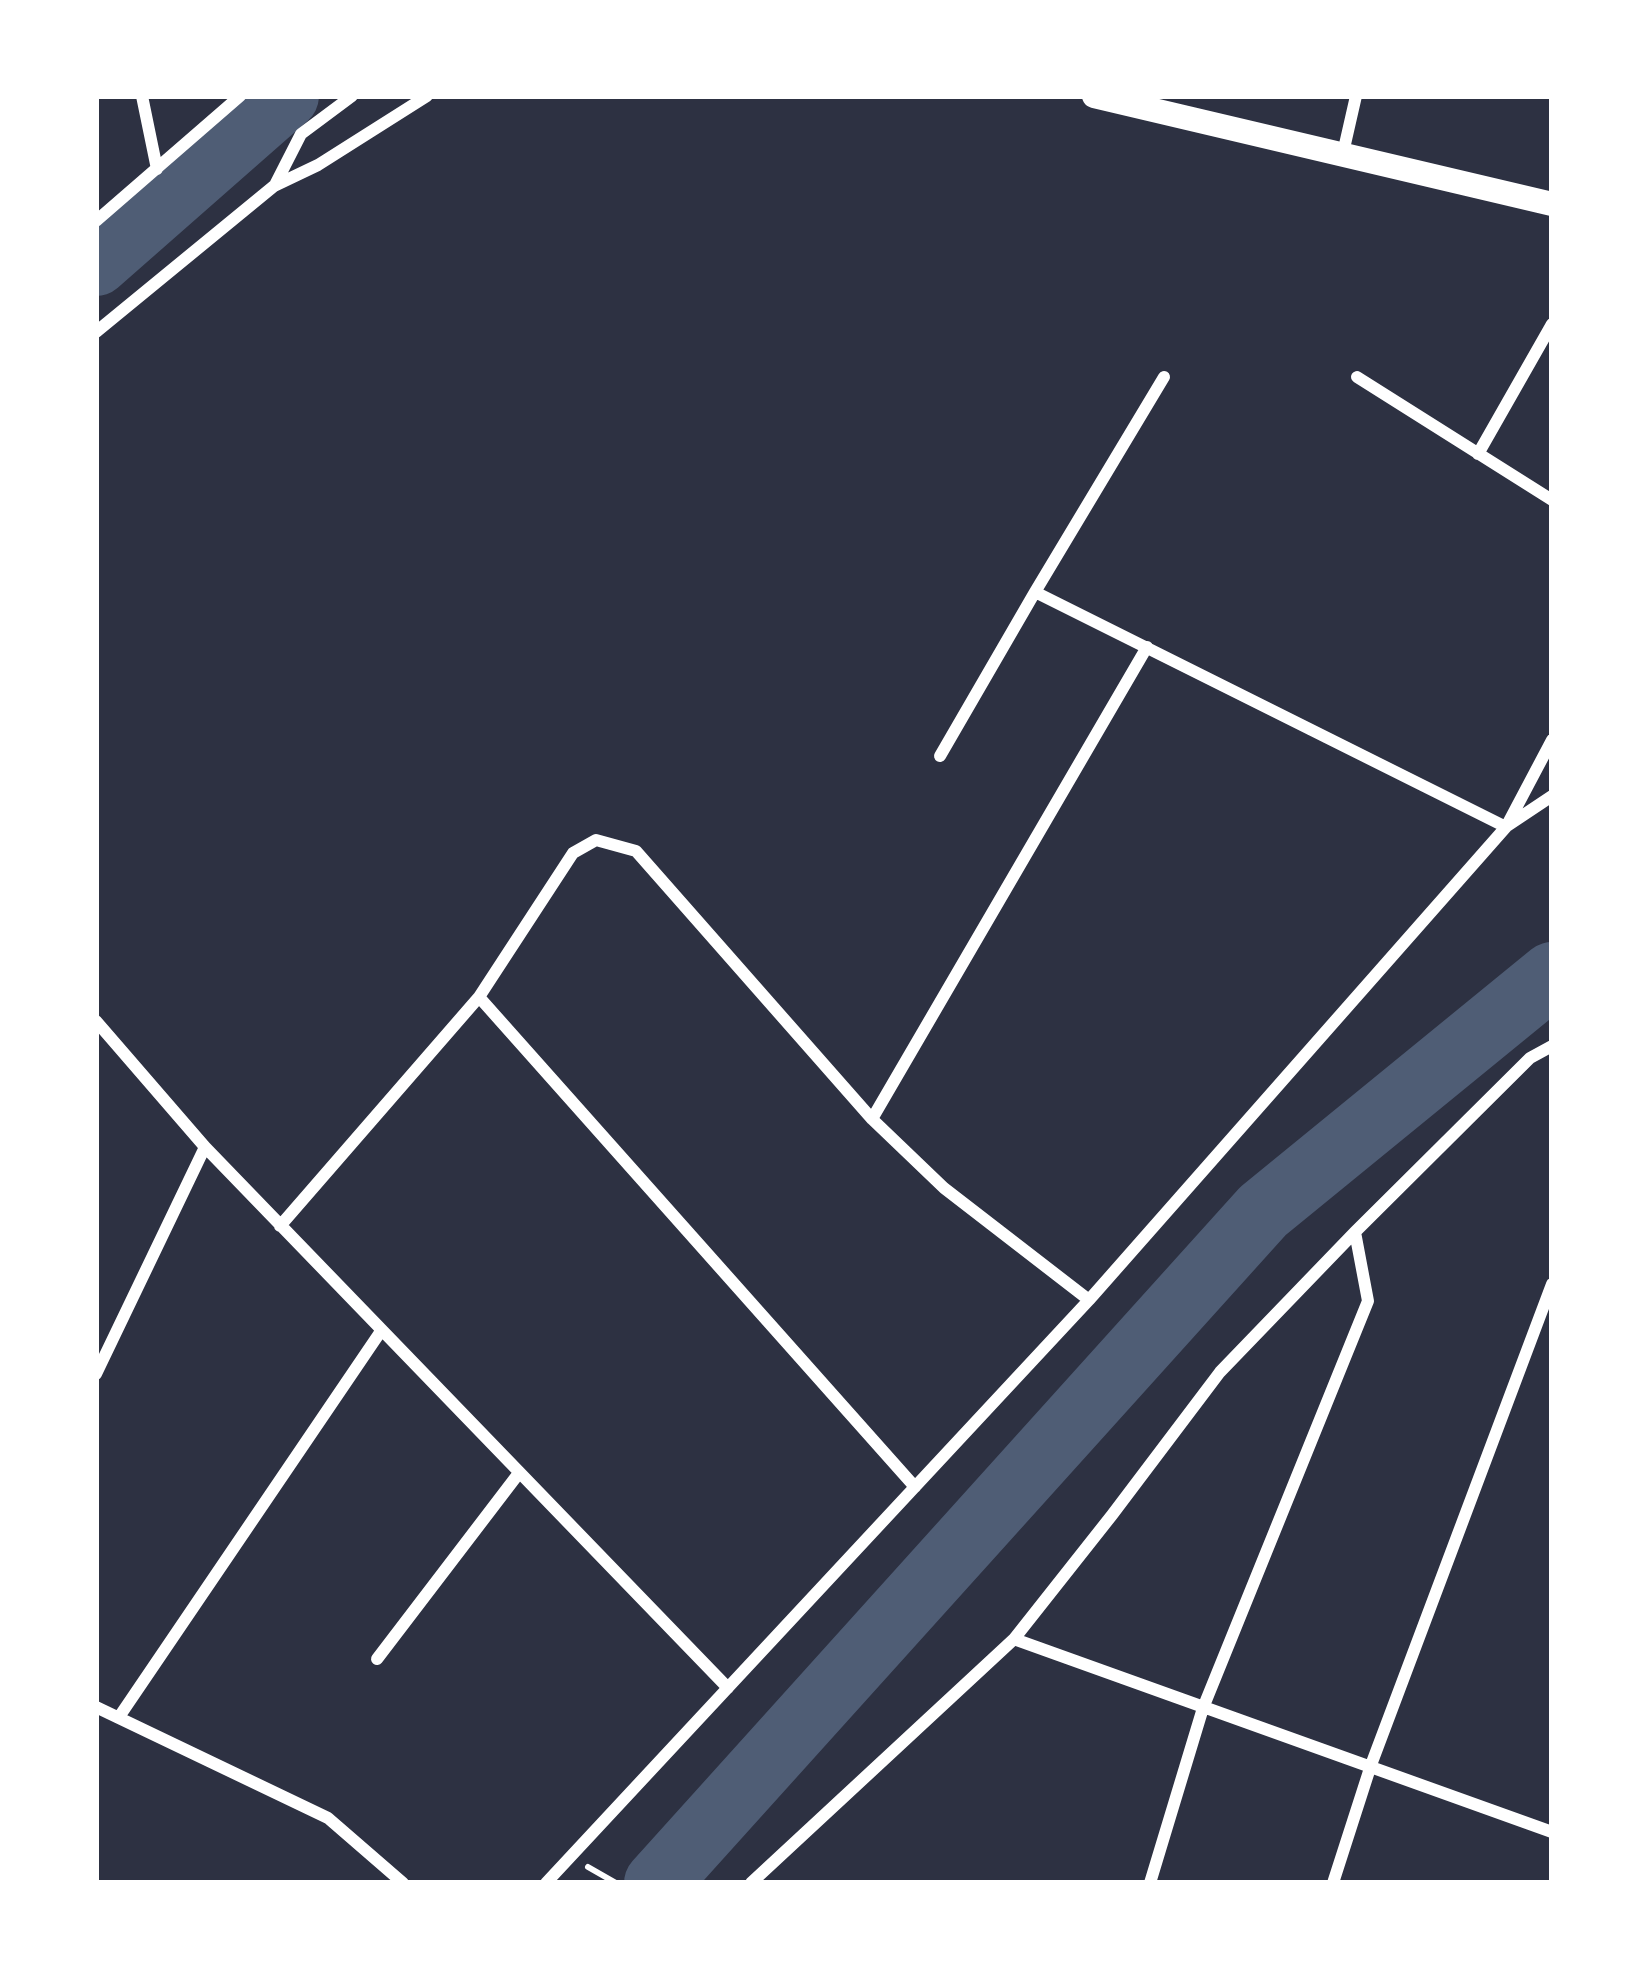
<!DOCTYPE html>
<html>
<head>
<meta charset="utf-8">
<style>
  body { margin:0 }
  #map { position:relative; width:1648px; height:1979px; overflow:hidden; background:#2d3142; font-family:"Exo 2",sans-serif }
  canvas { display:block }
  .frame { position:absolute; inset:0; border:99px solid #fff; pointer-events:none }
</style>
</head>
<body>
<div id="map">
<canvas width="1648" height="1979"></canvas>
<div class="frame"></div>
</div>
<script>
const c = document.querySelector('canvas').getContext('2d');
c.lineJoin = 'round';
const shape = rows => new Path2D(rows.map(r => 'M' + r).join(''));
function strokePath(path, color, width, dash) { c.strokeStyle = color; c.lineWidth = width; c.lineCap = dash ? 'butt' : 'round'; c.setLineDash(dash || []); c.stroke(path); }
strokePath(shape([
  [96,263,286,96],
  [657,1883,1263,1211,1552,975]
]), '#4f5d75', 66);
strokePath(shape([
  [588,1867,616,1883]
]), '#fff', 6);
strokePath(shape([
  [142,96,157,169],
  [1343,153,1356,96],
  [275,185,301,134,352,96],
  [96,221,240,96],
  [96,332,274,186,318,165,427,96],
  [1357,377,1552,500],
  [1478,454,1552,324],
  [1035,592,1506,827],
  [940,756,1035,592,1164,377],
  [1507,826,1552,796],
  [479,997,915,1487],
  [96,1021,205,1147,728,1688],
  [872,1119,1147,647],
  [280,1226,479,997,573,853,596,840,636,851,872,1119,944,1188,1089,1300],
  [96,1374,205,1147],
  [1014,1639,1552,1832],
  [377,1659,519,1473],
  [96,1707,328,1818,403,1883],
  [119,1717,381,1331],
  [546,1883,1089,1300,1506,827,1552,740],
  [751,1883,1014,1639,1112,1515,1220,1372,1355,1232,1530,1058,1552,1046],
  [1150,1883,1203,1708,1368,1301,1355,1232],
  [1333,1883,1371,1765,1552,1284]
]), '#fff', 12);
strokePath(shape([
  [1094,96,1552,204]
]), '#fff', 24);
</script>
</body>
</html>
